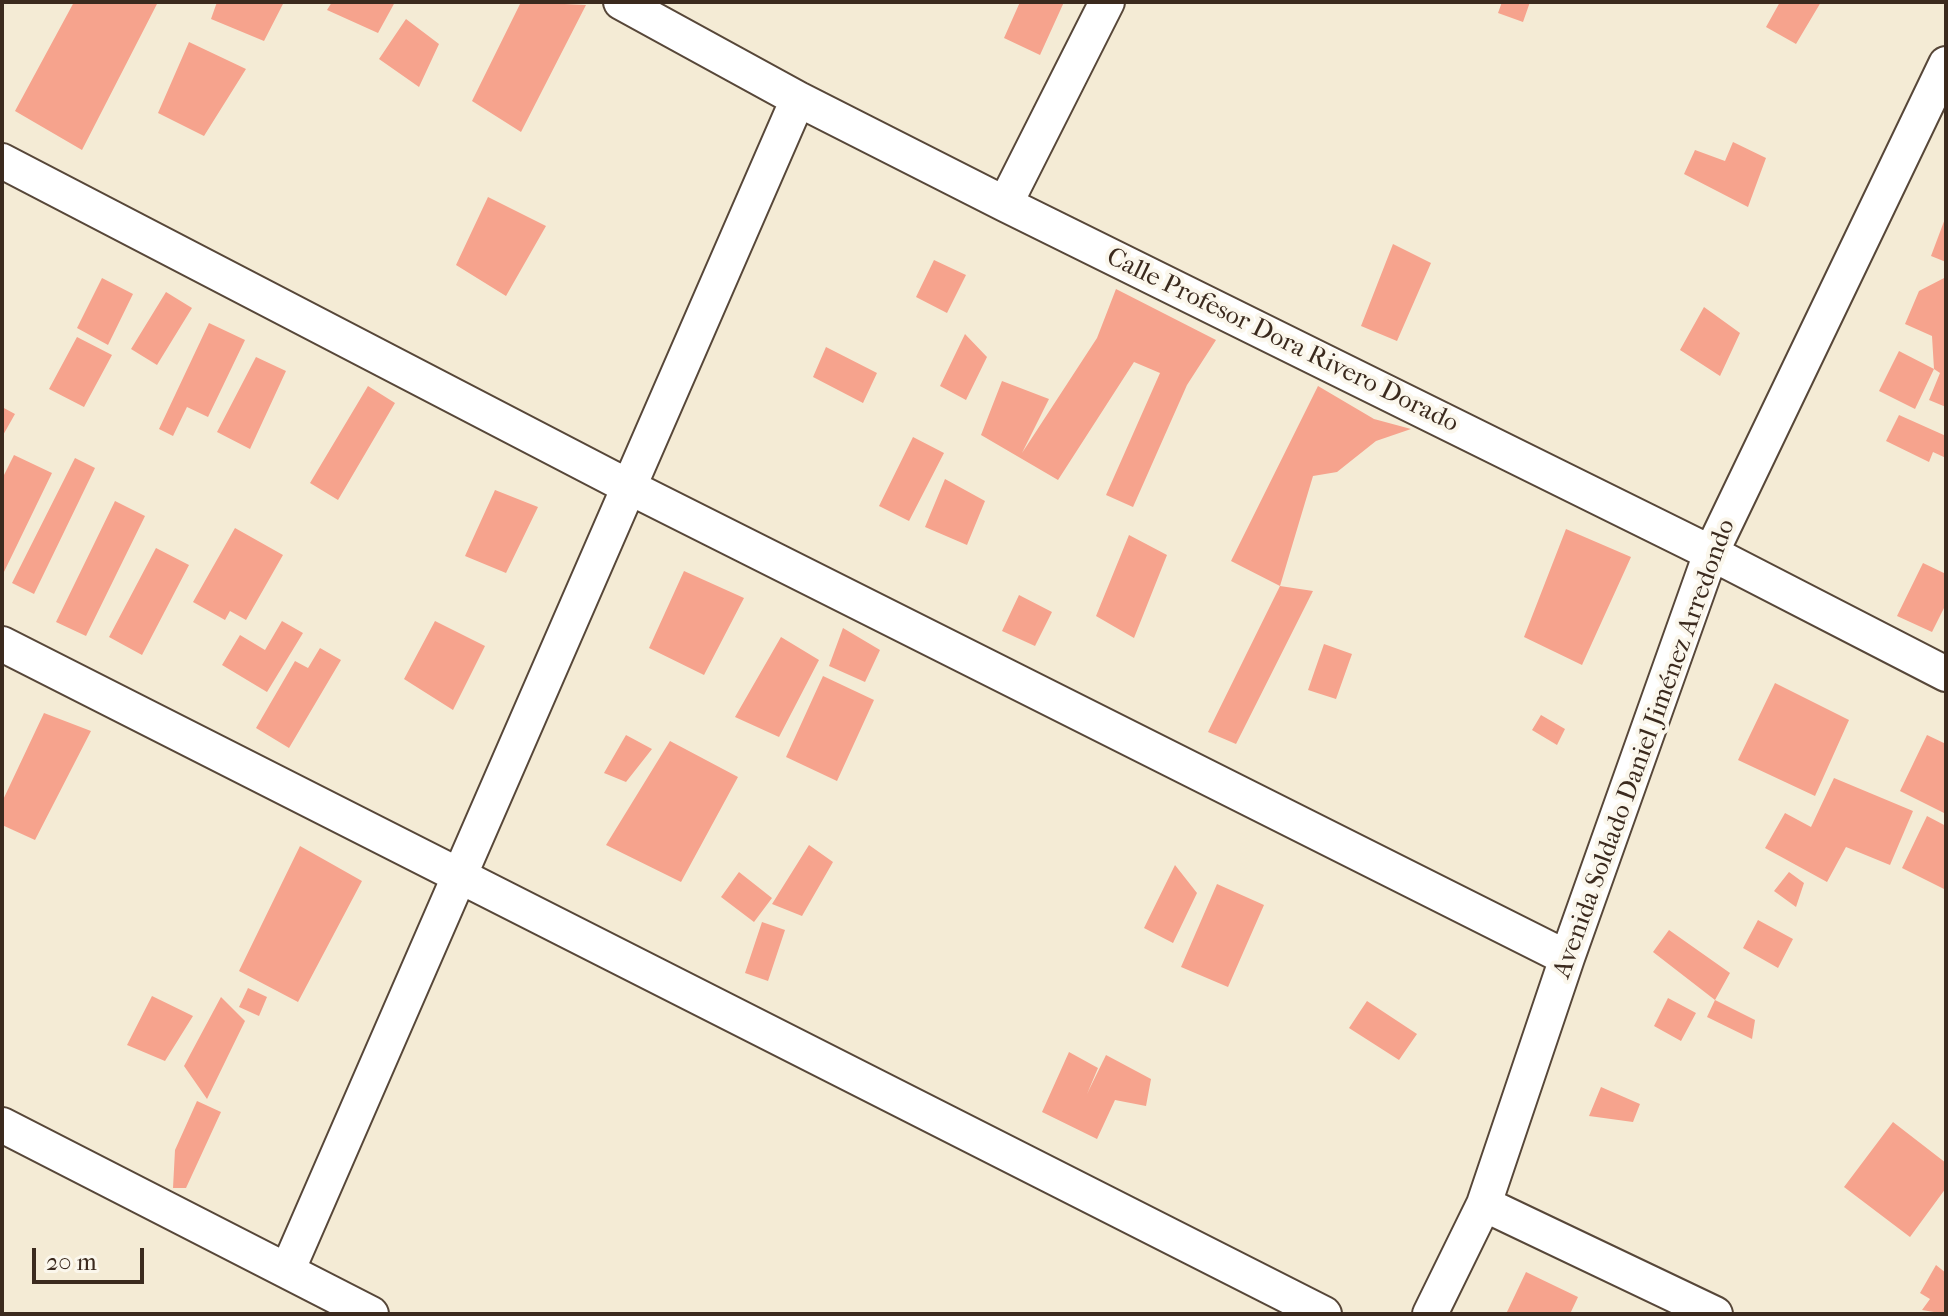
<!DOCTYPE html>
<html>
<head>
<meta charset="utf-8">
<style>
  body { margin:0 }
  #map { position:relative; width:1948px; height:1316px; overflow:hidden; background:#f4ebd5; font-family:"IM FELL French Canon",serif }
  canvas { display:block }
  .frame { position:absolute; inset:0; border:4px solid #3b2a1e; pointer-events:none }
  .scale { position:absolute; left:32px; top:1248px; width:112px; height:36px; box-sizing:border-box; border:4px solid #3b2a1e; border-top:0; padding-left:10px; font-size:24px; line-height:28px; white-space:nowrap; color:#3b2a1e; -webkit-text-stroke:6px #fbf7ec; paint-order:stroke }
</style>
</head>
<body>
<div id="map">
<canvas width="1948" height="1316"></canvas>
<div class="frame"></div>
<div class="scale">20 m</div>
</div>
<script>
const c = document.querySelector('canvas').getContext('2d');
c.lineJoin = 'round';
function paint(path, color) { c.fillStyle = color; c.fill(path, 'evenodd'); }
const shape = rows => new Path2D(rows.map(r => 'M' + r).join(''));
function strokePath(path, color, width, dash) { c.strokeStyle = color; c.lineWidth = width; c.lineCap = dash ? 'butt' : 'round'; c.setLineDash(dash || []); c.stroke(path); }
function label(font, color, halo, rows, align = 'center') {
  c.font = font + ' "IM FELL French Canon",serif'; c.lineWidth = 8; c.setLineDash([]); c.textBaseline = 'middle'; c.strokeStyle = halo; c.fillStyle = color; for (const [text, x, y, turn = 0] of rows) {
    c.save(); c.translate(x, y); c.rotate((+turn || 0) * Math.PI / 180); c.textAlign = isNaN(turn) ? turn : align; if (halo) c.strokeText(text, 0, 0); c.fillText(text, 0, 0); c.restore();
  }
}
paint(shape([
  [74,2,158,2,82,150,15,111],
  [217,2,284,2,264,41,211,19],
  [332,2,395,2,378,33,327,10],
  [521,2,586,5,521,132,472,101],
  [1020,2,1064,2,1040,55,1004,38],
  [1502,2,1530,2,1523,22,1498,13],
  [1780,2,1821,2,1796,44,1766,27],
  [406,19,439,44,419,87,379,59],
  [189,42,246,69,204,136,158,113],
  [1733,142,1766,158,1748,207,1684,174,1695,150,1725,161],
  [488,197,546,226,506,296,456,265],
  [1946,216,1946,262,1931,256],
  [1393,244,1431,263,1397,341,1361,326],
  [934,260,966,275,947,313,916,297],
  [1946,277,1946,407,1929,400,1940,373,1934,369,1932,336,1905,324,1919,291],
  [102,278,133,294,108,345,77,328],
  [1116,289,1216,340,1187,385,1133,507,1106,495,1160,373,1134,362,1058,480,981,435,1002,381,1049,399,1022,453,1097,338],
  [166,292,192,308,157,365,131,349],
  [1704,307,1740,333,1720,376,1680,350],
  [209,323,245,340,208,417,187,407,173,436,159,429],
  [965,334,987,357,966,400,940,386],
  [77,337,112,355,84,407,49,389],
  [826,347,877,373,863,403,813,377],
  [1899,351,1934,369,1915,409,1879,391],
  [256,357,286,371,250,449,217,432],
  [368,386,395,403,338,500,310,483],
  [1318,386,1374,419,1411,429,1376,441,1337,472,1313,476,1280,586,1231,561],
  [2,407,15,414,2,437],
  [1899,415,1946,436,1946,458,1933,452,1929,462,1886,441],
  [913,437,944,453,909,521,879,506],
  [14,455,52,473,2,576,2,479],
  [75,458,95,468,34,594,12,583],
  [945,479,985,501,967,545,925,527],
  [495,490,538,507,506,573,465,556],
  [115,501,145,516,86,636,56,622],
  [235,528,283,555,246,620,230,611,225,620,193,602],
  [1566,529,1631,557,1582,665,1524,637],
  [1129,535,1167,555,1134,638,1096,616],
  [156,548,189,565,142,655,109,637],
  [1923,563,1946,574,1946,604,1932,632,1897,616],
  [684,571,744,598,704,675,649,648],
  [1280,586,1313,591,1236,744,1208,732],
  [1019,595,1052,612,1035,646,1002,631],
  [282,621,303,633,267,692,222,665,240,635,265,650],
  [435,621,485,646,453,710,404,679],
  [843,628,880,650,865,682,829,666],
  [781,637,819,660,779,737,735,717],
  [1324,644,1352,654,1336,699,1308,690],
  [320,648,341,660,289,748,256,728,295,661,308,668],
  [823,676,874,700,837,781,786,757],
  [1775,683,1849,720,1815,796,1738,760],
  [44,713,91,731,35,840,2,825,2,802],
  [1541,715,1565,729,1557,745,1532,730],
  [626,735,652,749,626,782,604,773],
  [1927,735,1946,744,1946,814,1900,791],
  [670,741,738,777,681,882,606,845],
  [1834,778,1913,811,1890,865,1846,847,1827,882,1765,848,1785,813,1811,827],
  [1927,816,1946,826,1946,890,1902,868],
  [809,845,833,862,802,916,772,904],
  [300,846,362,881,298,1002,239,971],
  [1175,865,1197,893,1173,943,1144,928],
  [739,872,772,898,754,922,721,897],
  [1789,872,1804,883,1796,907,1774,891],
  [1217,884,1264,905,1228,987,1181,967],
  [1758,920,1793,939,1778,968,1743,948],
  [762,922,785,930,768,981,745,973],
  [1669,930,1730,973,1715,1000,1755,1020,1752,1039,1707,1017,1715,1000,1653,952],
  [248,988,267,997,259,1016,239,1007],
  [152,996,193,1016,165,1061,127,1045],
  [221,997,245,1021,207,1099,184,1066],
  [1668,998,1696,1013,1681,1041,1654,1026],
  [1367,1001,1417,1034,1399,1060,1349,1028],
  [1069,1052,1098,1068,1087,1094,1106,1055,1151,1079,1146,1106,1115,1100,1097,1139,1042,1112],
  [1601,1087,1640,1104,1633,1122,1589,1116],
  [197,1101,221,1112,186,1188,173,1188,175,1150],
  [1893,1122,1946,1163,1946,1188,1910,1237,1844,1187],
  [1936,1265,1946,1273,1946,1314,1922,1310,1930,1299,1920,1293],
  [1526,1272,1578,1297,1570,1314,1506,1314]
]), '#f6a38d');
const street = shape([
  [621,2,798,99,1005,204,1711,553,1946,674],
  [2,161,631,488,1567,958],
  [1005,204,1107,2],
  [2,644,1324,1314],
  [2,1125,371,1314],
  [1484,1204,1715,1314],
  [288,1269,798,99],
  [1430,1314,1484,1204,1567,958,1711,553,1946,64]
]);
strokePath(street, '#574739', 38);
strokePath(street, '#fff', 34);
label('26px', '#3b2a1e', '#fbf7ec', [
  ["Calle Profesor Dora Rivero Dorado",1282,341,26],
  ["Avenida Soldado Daniel Jiménez Arredondo",1645,749,-70]
]);
</script>
</body>
</html>
